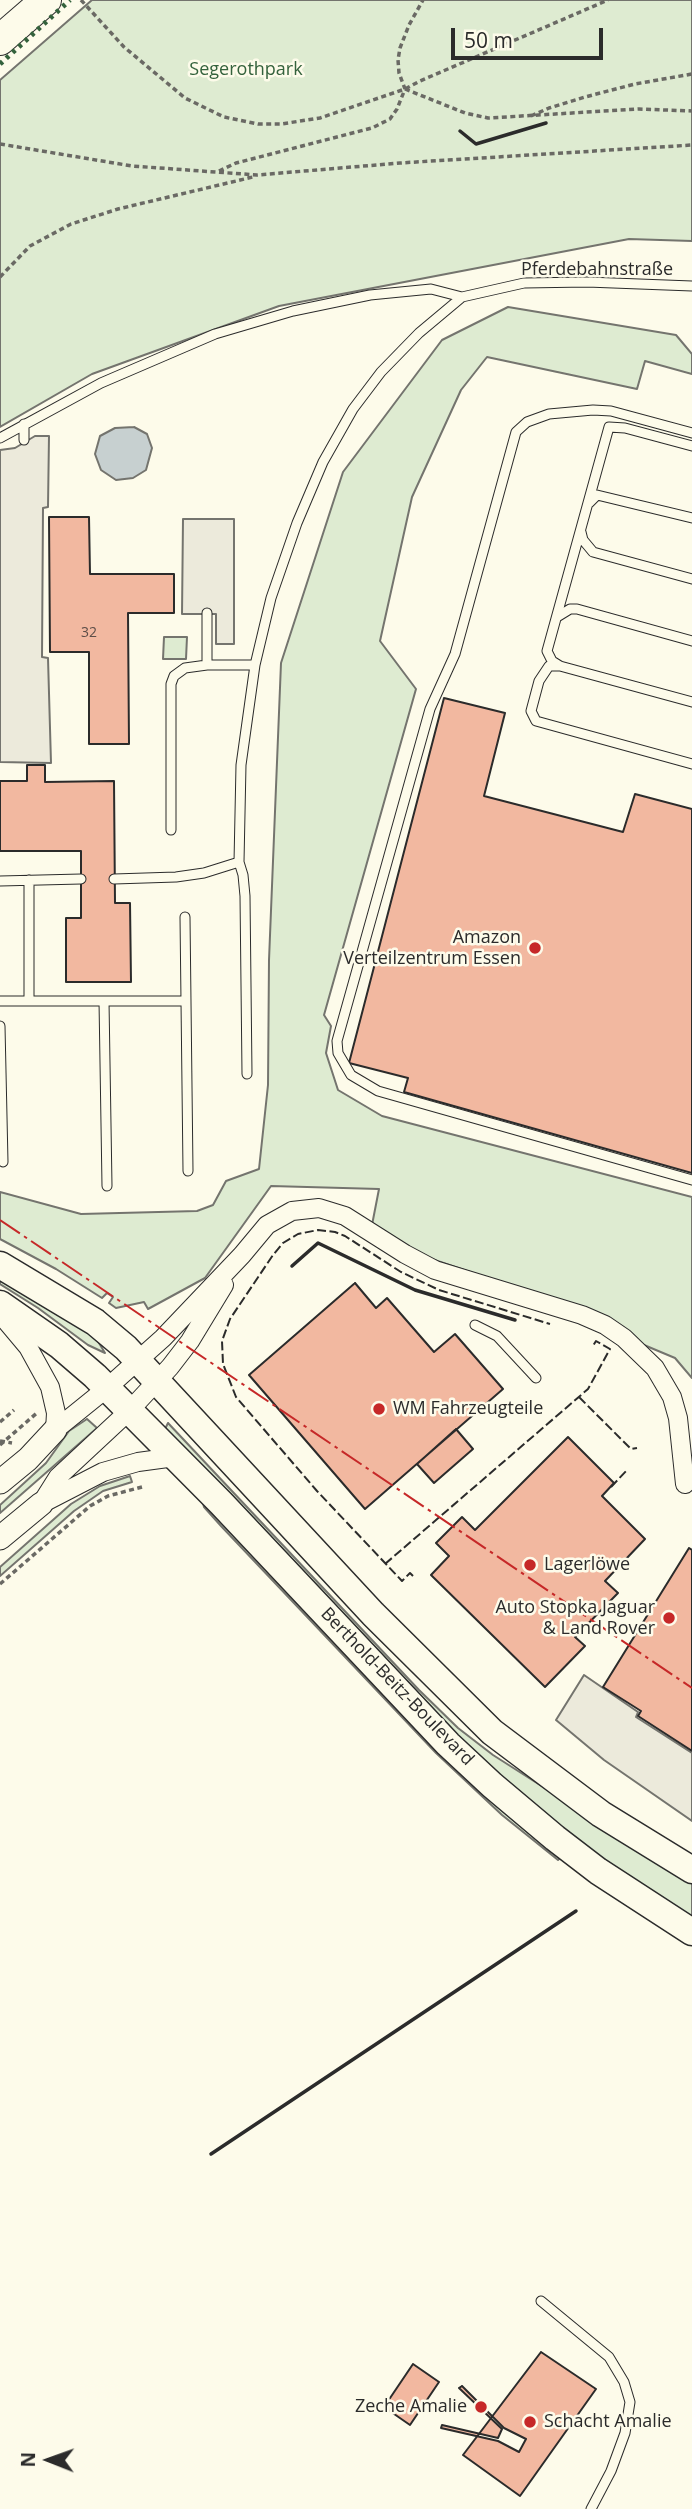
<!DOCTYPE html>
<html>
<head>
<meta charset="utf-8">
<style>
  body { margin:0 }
  #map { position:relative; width:692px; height:2509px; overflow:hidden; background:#fdfbea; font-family:"Open Sans",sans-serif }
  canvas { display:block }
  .north { position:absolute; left:14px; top:2425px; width:70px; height:70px; -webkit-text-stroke:5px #fdfbea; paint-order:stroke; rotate:271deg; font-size:19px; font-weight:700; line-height:28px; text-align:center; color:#2b2b2b }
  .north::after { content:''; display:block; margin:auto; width:24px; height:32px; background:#2b2b2b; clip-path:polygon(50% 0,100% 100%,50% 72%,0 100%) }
  .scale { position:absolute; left:451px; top:28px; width:152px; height:32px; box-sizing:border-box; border:4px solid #2b2b2b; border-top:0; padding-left:9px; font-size:21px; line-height:24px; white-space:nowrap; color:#2b2b2b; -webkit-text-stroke:5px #fdfbea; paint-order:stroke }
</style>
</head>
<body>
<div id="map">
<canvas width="692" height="2509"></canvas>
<div class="north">N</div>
<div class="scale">50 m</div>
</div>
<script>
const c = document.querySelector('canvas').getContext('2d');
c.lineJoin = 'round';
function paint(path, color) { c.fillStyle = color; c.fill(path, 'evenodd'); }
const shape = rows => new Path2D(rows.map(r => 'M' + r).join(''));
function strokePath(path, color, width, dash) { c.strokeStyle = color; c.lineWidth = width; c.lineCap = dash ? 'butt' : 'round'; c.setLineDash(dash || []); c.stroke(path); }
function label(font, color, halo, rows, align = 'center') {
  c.font = font + ' "Open Sans",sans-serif'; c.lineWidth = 5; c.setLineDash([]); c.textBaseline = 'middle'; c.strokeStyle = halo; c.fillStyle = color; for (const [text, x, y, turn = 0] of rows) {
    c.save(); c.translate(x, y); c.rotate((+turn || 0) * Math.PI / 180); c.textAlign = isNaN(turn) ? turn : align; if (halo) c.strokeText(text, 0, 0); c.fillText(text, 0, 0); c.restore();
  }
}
const green = shape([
  [92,0,692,0,692,241,629,239,279,306,92,374,0,427,0,80,92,0],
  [508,307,676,335,692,354,692,374,645,361,637,389,487,357,461,390,412,497,380,641,416,689,324,1015,331,1026,326,1053,338,1090,382,1116,692,1197,692,1378,675,1358,470,1272,420,1255,372,1225,379,1189,271,1186,205,1278,148,1309,144,1302,116,1308,109,1303,113,1297,107,1293,102,1298,56,1269,0,1239,0,1192,81,1214,197,1211,213,1205,226,1181,259,1169,268,1085,269,960,281,663,343,472,442,340,508,307],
  [164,637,187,637,186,659,163,659,164,637],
  [0,1277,96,1338,105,1353,88,1345,38,1308,0,1284,0,1277],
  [87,1419,97,1428,0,1513,0,1505,46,1463,69,1431,87,1419],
  [168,1423,419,1690,458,1728,493,1755,692,1882,692,1919,592,1853,471,1751,165,1429,168,1423],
  [130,1476,132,1482,103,1491,74,1511,0,1576,0,1567,71,1504,100,1486,130,1476],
  [202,1499,561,1857,558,1860,502,1815,436,1753,221,1526,204,1507,202,1499]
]);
paint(green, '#deebd1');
strokePath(green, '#74746e', 2);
const parking = shape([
  [35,436,49,436,48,507,43,508,42,657,48,658,51,763,0,762,0,450,15,448,35,436],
  [183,519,234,519,234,644,216,644,216,614,182,614,183,519],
  [584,1675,638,1712,636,1717,692,1753,692,1821,604,1760,556,1720,584,1675]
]);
paint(parking, '#eceadb');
strokePath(parking, '#74746e', 2);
const water = shape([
  [134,427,147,434,152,448,146,470,133,478,116,480,101,470,95,454,100,436,115,428,134,427]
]);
paint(water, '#c7d0d0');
strokePath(water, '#74746e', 2);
const building = shape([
  [49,517,89,517,90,574,174,574,174,613,128,613,129,744,89,744,89,652,50,652,49,517],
  [444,698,505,713,484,796,623,832,635,794,692,809,692,1173,404,1092,408,1078,349,1063,444,698],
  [27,765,45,765,45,782,114,781,115,903,130,903,131,982,66,982,66,918,81,918,81,851,0,851,0,781,27,781,27,765],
  [355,1283,376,1308,387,1298,434,1352,455,1334,503,1389,365,1509,249,1375,355,1283],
  [456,1429,473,1449,434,1483,417,1464,456,1429],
  [568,1437,614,1483,602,1496,645,1539,605,1581,618,1593,575,1637,585,1646,545,1687,431,1575,449,1556,436,1543,462,1517,475,1530,568,1437],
  [689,1548,692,1550,692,1751,638,1716,641,1711,603,1687,689,1548],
  [541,2352,596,2389,520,2496,463,2455,541,2352],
  [413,2364,439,2382,410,2425,384,2407,413,2364],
  [462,2386,504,2428,526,2439,519,2452,498,2441,441,2428,442,2425,498,2438,502,2429,459,2388,462,2386]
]);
paint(building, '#f2b8a0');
strokePath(building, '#2b2b2b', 2);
const service = shape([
  [24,424,24,440],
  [692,433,611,411,593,410,549,414,527,422,516,432,455,654,430,709,337,1041,338,1053,351,1075,378,1091,692,1180],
  [0,438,101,383,215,334,293,311,370,295,431,289,462,297],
  [692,446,625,428,609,427,547,651,552,661,560,666,692,702],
  [589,503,597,495,692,518],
  [581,532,583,540,593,552,692,579],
  [207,613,207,665],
  [557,617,570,609,577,609,692,641],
  [560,666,549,666,539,681,531,711,536,721,692,764],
  [171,830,171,684,174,676,185,668,207,665,255,665],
  [114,879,176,877,204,873,239,862],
  [29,880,29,1000],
  [0,881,81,879],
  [185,917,188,1171],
  [0,1001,185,1001],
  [104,1001,107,1186],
  [0,1026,3,1162],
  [247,1074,245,896,243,875,239,862,241,765,255,665,271,598,297,523,323,462,353,409,381,372,419,333,462,297,524,283,587,282,692,286],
  [475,1325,497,1336,536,1378],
  [541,2301,609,2357,624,2382,630,2402,625,2433,611,2471,591,2509]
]);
const minor = shape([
  [2,1308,7,1322,28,1347,50,1387,56,1413,55,1430],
  [55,1430,107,1388,163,1338,242,1255,267,1225,292,1211,319,1208,345,1216,405,1254,435,1270,582,1315,605,1325,624,1338,655,1368,672,1397,678,1418,685,1484],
  [41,1504,58,1477,130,1410,170,1367,190,1341,224,1285],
  [41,1504,103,1472,138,1462,175,1457]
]);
const tertiary = shape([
  [0,1482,28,1459,55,1430],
  [0,1538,41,1504]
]);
const secondary = shape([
  [0,1265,95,1322,126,1348,373,1614,492,1732,601,1814,692,1870],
  [0,1304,59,1345,95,1376,221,1503,448,1744,492,1785,555,1838,598,1871,692,1932]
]);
const primary = shape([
  [0,40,46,0]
]);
strokePath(service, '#2b2b2b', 11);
strokePath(minor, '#2b2b2b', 20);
strokePath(tertiary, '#2b2b2b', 25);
strokePath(secondary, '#2b2b2b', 29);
strokePath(primary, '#2b2b2b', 32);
strokePath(shape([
  [81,0,124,47,185,98,224,117,258,124,281,124,320,118,405,89,420,81,608,0],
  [405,89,465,113,488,118,639,109,692,111],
  [531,116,549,108,585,97,635,84,692,74],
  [0,144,132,166,257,175,400,163,692,145],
  [219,171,236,163,372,128,390,119,397,109,405,89,399,73,398,60,400,48,409,25,423,0],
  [0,277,30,246,71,224,118,209,253,177],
  [0,1422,14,1410],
  [0,1441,12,1443],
  [0,1445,38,1412],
  [0,1584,90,1506,108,1496,142,1487]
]), '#6a6964', 3.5, [5, 3.5]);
strokePath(service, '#fdfbea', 9);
strokePath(minor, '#fdfbea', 18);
strokePath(tertiary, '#fdfbea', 23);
strokePath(secondary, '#fdfbea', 26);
strokePath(primary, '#fdfbea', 30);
strokePath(shape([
  [0,64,70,0]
]), '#34623c', 5, [3.5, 5]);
strokePath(shape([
  [579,1397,631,1449,637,1448],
  [611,1487,628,1469],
  [385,1564,588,1389,610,1349,596,1341,593,1346],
  [413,1576,410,1573,402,1581,317,1491,236,1397,223,1364,222,1341,230,1319,273,1255,283,1243,298,1234,318,1230,335,1232,345,1236,401,1272,439,1290,550,1324]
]), '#2b2b2b', 2, [9, 3.5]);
strokePath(shape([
  [460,131,476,144,546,123],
  [292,1266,318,1243,415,1290,515,1320],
  [211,2154,576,1911]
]), '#2b2b2b', 3.5);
strokePath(shape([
  [0,1220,692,1688]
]), '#c62828', 2, [24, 5, 3.5, 5]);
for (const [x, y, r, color] of [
  [535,948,7,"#c62828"],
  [379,1409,7,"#c62828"],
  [530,1565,7,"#c62828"],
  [669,1618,7,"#c62828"],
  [481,2407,7,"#c62828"],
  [530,2422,7,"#c62828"]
]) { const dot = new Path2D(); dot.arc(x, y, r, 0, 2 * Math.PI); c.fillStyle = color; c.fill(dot); strokePath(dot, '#fdfbea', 2.5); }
label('14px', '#5d4e48', null, [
  ["32",89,633]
]);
label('18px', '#34623c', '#fdfbea', [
  ["Segerothpark",246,70]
]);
label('18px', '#2b2b2b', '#fdfbea', [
  ["Pferdebahnstraße",597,270],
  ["Berthold-Beitz-Boulevard",397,1687,46]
]);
label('18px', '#2b2b2b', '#fdfbea', [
  ["Amazon",521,938],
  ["Verteilzentrum Essen",521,959],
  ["WM Fahrzeugteile",393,1409,"left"],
  ["Lagerlöwe",544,1565,"left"],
  ["Auto Stopka Jaguar",655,1608],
  ["& Land Rover",655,1629],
  ["Zeche Amalie",467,2407],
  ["Schacht Amalie",544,2422,"left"]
], 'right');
</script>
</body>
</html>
